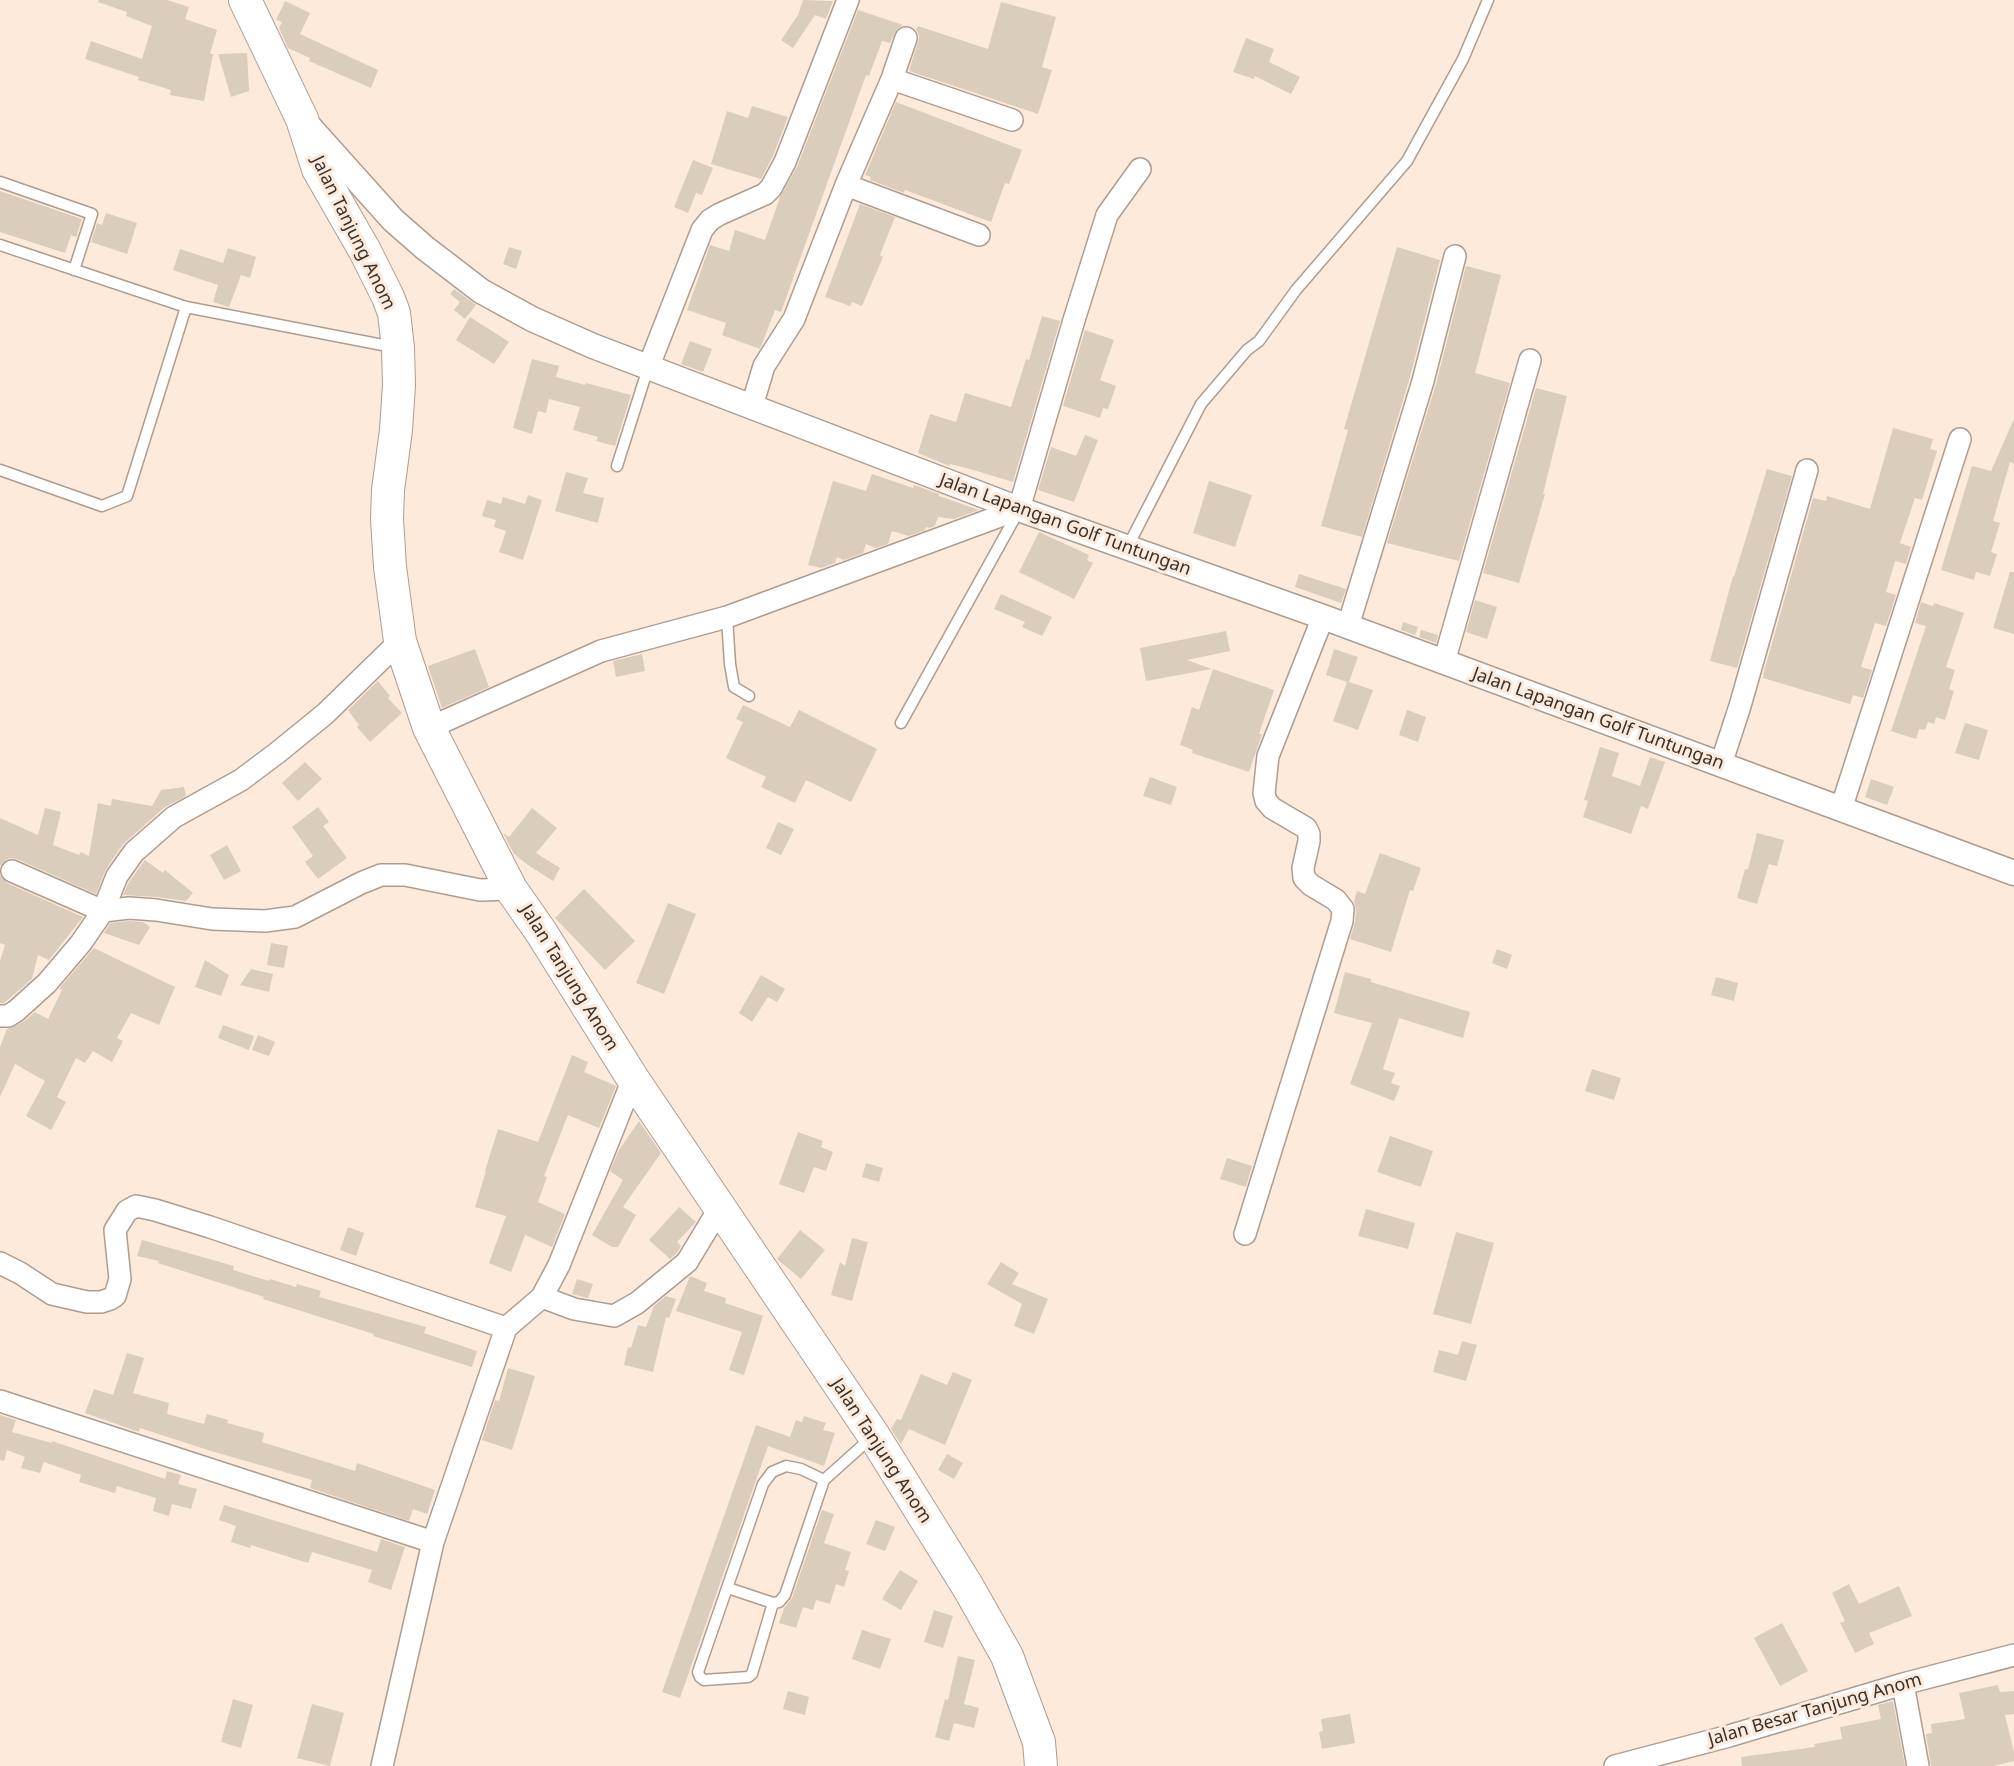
<!DOCTYPE html>
<html>
<head>
<meta charset="utf-8">
<style>
  body { margin:0 }
  canvas { display:block; background:#fdeadb }
</style>
</head>
<body>
<canvas width="2014" height="1766"></canvas>
<script>
const c = document.querySelector('canvas').getContext('2d');
c.lineJoin = 'round';
function paint(path, color) { c.fillStyle = color; c.fill(path, 'evenodd'); }
const shape = rows => new Path2D(rows.map(r => 'M' + r).join(''));
function strokePath(path, color, width, dash) { c.strokeStyle = color; c.lineWidth = width; c.lineCap = dash ? 'butt' : 'round'; c.setLineDash(dash || []); c.stroke(path); }
function label(font, color, halo, rows, align = 'center') {
  c.font = font + ' "Noto Sans",sans-serif'; c.lineWidth = 6; c.setLineDash([]); c.textBaseline = 'middle'; c.strokeStyle = halo; c.fillStyle = color; for (const [text, x, y, turn = 0] of rows) {
    c.save(); c.translate(x, y); c.rotate((+turn || 0) * Math.PI / 180); c.textAlign = isNaN(turn) ? turn : align; if (halo) c.strokeText(text, 0, 0); c.fillText(text, 0, 0); c.restore();
  }
}
paint(shape([
  [99,0,167,0,189,7,185,19,217,30,210,54,213,54,204,101,170,95,171,90,138,80,139,77,85,59,91,41,142,59,152,26,126,16,127,12,98,2],
  [803,0,833,1,826,19,815,15,793,48,781,40,798,15],
  [285,1,310,13,300,34,378,70,371,88,309,61,310,58,288,48,279,28,282,22,276,20],
  [1001,2,1056,17,1042,67,1052,70,1038,114,909,71,918,42,919,36,916,30,918,26,988,49],
  [858,10,903,25,897,29,890,43,882,41,869,76,866,75,781,312,775,310,760,349,722,335,726,323,687,310,710,245,729,251,735,230,765,240,780,197,797,167],
  [1246,38,1274,49,1269,62,1300,77,1291,94,1255,76,1254,79,1233,72],
  [247,53,249,91,231,97,218,54],
  [896,102,1022,150,1009,184,1005,183,991,222,905,190,904,193,870,180,871,177,865,175],
  [752,106,788,117,773,156,761,179,711,164,727,111,748,118],
  [693,160,713,168,702,195,696,193,688,213,674,207],
  [0,191,82,219,76,237,71,235,65,253,0,232],
  [860,204,895,217,880,255,883,257,862,306,852,302,850,306,825,297],
  [106,213,137,223,127,254,91,242,97,223,102,225],
  [509,247,522,251,516,269,503,264],
  [1397,247,1440,260,1410,377,1362,537,1321,526,1348,430,1344,429],
  [228,248,256,257,250,278,241,275,229,307,213,302,218,285,173,270,180,249,223,263],
  [1466,266,1501,275,1475,373,1510,383,1459,561,1387,543,1436,384],
  [454,289,476,305,465,319,454,310,460,302,450,294],
  [1042,316,1060,321,1013,482,970,469,950,464,949,466,918,453,930,414,956,422,965,393,1011,407,1026,359,1029,360],
  [470,317,509,342,494,364,456,340],
  [1085,330,1114,340,1100,380,1116,386,1108,409,1103,408,1100,418,1063,406],
  [690,341,712,349,703,372,681,364],
  [532,359,559,366,556,377,585,385,586,383,631,395,615,446,596,441,598,437,573,430,580,407,549,399,546,413,538,411,532,434,513,428],
  [1536,388,1567,396,1543,494,1545,494,1519,583,1483,573],
  [2014,419,2014,464,2010,462,1993,521,2000,523,1991,552,1997,554,1990,576,1976,572,1974,580,1941,570,1972,466,1991,471],
  [1893,428,1933,439,1930,449,1937,451,1922,500,1915,498,1900,543,1911,547,1906,564,1895,561,1886,592,1896,595,1886,626,1875,623,1861,667,1872,670,1863,698,1853,695,1850,704,1763,678,1764,675,1763,675,1813,498,1826,501,1827,496,1870,509],
  [1085,435,1098,440,1074,502,1038,490,1051,447,1076,456],
  [1767,469,1792,476,1737,668,1710,661,1733,576,1734,577],
  [566,472,588,478,583,493,604,498,598,523,555,511],
  [872,474,913,488,914,485,939,494,939,496,979,510,954,519,938,517,935,526,930,528,926,527,925,530,909,536,892,531,888,544,876,548,866,544,863,553,844,560,837,557,835,563,821,568,808,565,833,481,866,491],
  [1209,481,1252,495,1235,547,1193,533],
  [528,495,542,500,523,560,499,552,506,531,494,527,496,520,482,516,487,500,501,504,503,497,525,504],
  [1039,532,1089,555,1087,560,1093,563,1074,599,1019,572],
  [2010,572,2014,572,2014,634,1993,628],
  [1299,574,1346,589,1341,603,1295,587],
  [1001,594,1052,617,1042,636,1022,627,1025,622,994,609],
  [1475,600,1497,607,1487,639,1466,632],
  [1921,602,1933,606,1934,603,1964,613,1946,667,1955,670,1949,689,1954,691,1945,720,1936,717,1934,724,1928,722,1925,730,1919,729,1916,739,1891,731,1926,626,1915,623],
  [1403,622,1418,627,1415,635,1401,630],
  [1421,630,1438,635,1436,643,1419,637],
  [1226,631,1230,651,1187,660,1212,669,1146,681,1140,648],
  [475,649,489,687,442,708,428,666],
  [1334,649,1358,657,1349,682,1373,690,1358,730,1333,721,1347,682,1326,675],
  [642,654,645,671,616,677,613,661],
  [1213,669,1274,690,1259,734,1262,734,1249,772,1192,753,1193,750,1180,745,1192,707,1199,710],
  [378,681,390,696,388,698,402,713,370,742,357,727,359,725,348,710],
  [743,705,790,727,799,710,877,749,851,802,806,780,795,803,761,787,766,777,726,758,743,722,736,719],
  [1407,710,1426,717,1418,742,1399,735],
  [1965,723,1988,730,1979,760,1955,753],
  [1600,747,1619,753,1612,776,1640,786,1650,757,1665,762,1648,809,1641,806,1631,834,1583,817,1588,801,1584,800],
  [305,762,322,779,298,801,282,783],
  [1150,777,1177,787,1171,805,1143,796],
  [1871,779,1894,787,1887,805,1865,797],
  [184,787,186,796,165,807,123,844,106,869,96,894,17,859,10,858,5,860,0,866,0,818,38,835,45,808,61,812,53,845,79,855,81,852,89,856,98,803,111,806,112,799,152,806,161,790],
  [318,807,329,822,323,826,347,858,318,879,305,862,313,856,292,827],
  [532,808,557,828,536,853,560,868,553,881,528,865,514,854,503,833,509,837],
  [778,822,794,829,781,855,766,848],
  [1757,833,1784,840,1777,866,1769,864,1757,904,1737,898,1745,869,1748,869],
  [227,845,241,871,224,880,210,855],
  [1380,853,1421,868,1413,891,1410,890,1391,952,1350,939,1355,922,1356,910,1354,901,1357,891,1365,894],
  [145,860,163,873,165,870,193,893,186,901,157,897,123,895,129,882],
  [0,875,7,883,83,917,49,960,38,955,32,979,4,1003,0,1003,0,961,5,945,0,943],
  [584,889,635,941,605,970,555,918],
  [668,903,696,914,664,994,636,983],
  [129,921,143,922,150,927,139,945,104,933,110,923],
  [271,943,288,946,284,968,267,965],
  [94,948,175,987,159,1025,131,1013,117,1038,123,1041,112,1062,93,1051,85,1063,76,1058,57,1097,66,1102,51,1130,26,1116,45,1081,15,1064,0,1097,0,1047,7,1029,23,1022,35,1012,48,1019,62,990,60,989,61,986],
  [1497,949,1512,955,1507,969,1492,963],
  [205,960,229,975,221,996,195,987],
  [251,969,273,974,269,992,240,985],
  [1345,972,1371,979,1371,982,1470,1012,1463,1038,1399,1018,1383,1069,1395,1073,1391,1083,1400,1086,1394,1101,1350,1084,1372,1023,1334,1013],
  [761,975,785,989,777,1002,768,997,752,1022,739,1013],
  [1716,977,1738,983,1734,1001,1711,995],
  [223,1025,254,1036,249,1050,218,1038],
  [258,1035,275,1042,269,1056,252,1050],
  [572,1055,588,1062,584,1072,616,1086,599,1128,568,1115,544,1176,547,1177,538,1202,565,1214,552,1247,525,1235,511,1272,489,1263,506,1216,475,1207,486,1171,485,1171,498,1129,538,1142],
  [1592,1069,1621,1078,1614,1100,1585,1091],
  [639,1121,661,1153,623,1207,636,1215,618,1247,612,1247,592,1235,623,1180,610,1171,619,1150],
  [798,1132,823,1141,821,1147,833,1152,826,1171,814,1167,804,1193,779,1184],
  [1390,1136,1433,1151,1421,1187,1377,1172],
  [1227,1158,1252,1166,1246,1187,1220,1179],
  [866,1163,883,1168,879,1182,862,1177],
  [679,1207,696,1222,677,1242,681,1246,677,1253,670,1259,649,1240],
  [1366,1209,1415,1223,1408,1249,1358,1236],
  [348,1227,364,1233,356,1256,340,1250],
  [800,1230,825,1250,801,1279,777,1259],
  [1456,1232,1494,1243,1471,1324,1433,1314],
  [852,1238,868,1242,852,1301,831,1295,840,1262,845,1266],
  [142,1240,234,1266,233,1270,269,1281,270,1279,296,1287,297,1284,321,1291,319,1297,426,1327,424,1333,477,1351,472,1367,373,1336,374,1334,263,1299,264,1297,158,1263,159,1261,137,1256],
  [1001,1262,1019,1273,1012,1284,1048,1299,1034,1334,1014,1326,1022,1304,987,1284],
  [690,1276,707,1283,704,1291,726,1298,725,1303,763,1316,744,1375,729,1370,742,1332,676,1311],
  [577,1279,593,1284,588,1298,572,1294],
  [666,1296,676,1299,669,1318,666,1317,653,1372,624,1365,628,1347,631,1348,638,1325,646,1327,654,1306],
  [1462,1341,1477,1345,1466,1381,1433,1372,1439,1350,1458,1355],
  [127,1353,144,1358,133,1393,169,1403,167,1414,204,1424,207,1414,228,1420,227,1423,264,1433,262,1442,355,1471,357,1463,435,1490,427,1514,413,1509,409,1521,310,1488,312,1480,211,1451,140,1428,139,1432,85,1413,94,1389,113,1395],
  [508,1368,535,1376,512,1450,482,1440,495,1400,499,1401],
  [953,1372,972,1380,945,1445,909,1429,901,1444,900,1443,891,1429,897,1419,901,1420,921,1374,947,1385],
  [0,1415,16,1420,12,1432,52,1443,52,1441,165,1479,167,1471,181,1475,178,1484,197,1489,191,1509,172,1504,169,1516,153,1511,156,1498,117,1486,115,1493,79,1482,81,1475,44,1462,40,1473,21,1468,25,1457,7,1450,4,1461,0,1460],
  [804,1416,826,1423,823,1430,835,1433,824,1466,768,1446,680,1698,662,1692,756,1425,790,1437,796,1420,802,1422],
  [947,1454,963,1463,954,1479,938,1470],
  [224,1505,377,1552,381,1539,405,1547,391,1590,368,1582,372,1570,312,1552,308,1563,251,1545,250,1548,231,1542,236,1526,219,1520],
  [822,1510,834,1514,824,1543,851,1552,845,1570,849,1571,844,1587,836,1584,830,1604,816,1600,813,1610,803,1607,796,1628,779,1623,784,1608,792,1598],
  [876,1520,895,1527,885,1551,866,1544],
  [900,1570,918,1581,901,1610,882,1599],
  [1849,1584,1859,1604,1899,1586,1912,1616,1869,1633,1874,1644,1855,1653,1840,1623,1845,1621,1832,1593],
  [934,1610,953,1616,943,1648,924,1642],
  [1782,1623,1808,1671,1780,1686,1754,1638],
  [862,1630,891,1639,880,1669,852,1659],
  [958,1656,975,1660,964,1704,979,1708,974,1728,954,1723,949,1741,935,1737,945,1699,948,1700],
  [1998,1685,2000,1692,2014,1691,2014,1714,2005,1715,2014,1752,2014,1761,1993,1766,1931,1766,1926,1734,1932,1733,1931,1724,1965,1719,1959,1693],
  [788,1691,809,1697,805,1715,783,1709],
  [233,1699,253,1705,241,1748,221,1742],
  [1893,1701,1905,1766,1742,1766,1741,1757,1815,1747,1814,1744,1842,1739,1840,1727,1881,1719,1878,1705],
  [312,1704,344,1713,330,1766,297,1758],
  [1350,1714,1355,1743,1322,1749,1319,1732,1323,1731,1321,1719]
]), '#dacdbb');
const service = shape([
  [0,182,92,214,74,270],
  [0,245,186,307,393,347],
  [617,466,648,368],
  [0,470,102,506,127,496,186,307],
  [1127,548,1201,404,1247,350,1259,341,1296,290,1407,161,1463,59,1488,0],
  [727,617,730,664,734,687,749,696],
  [901,723,1018,512],
  [728,1588,773,1603,779,1602,785,1595,824,1480,872,1437],
  [773,1603,752,1674,748,1677,704,1680,700,1677,698,1672,763,1484,772,1472,786,1466,801,1469,824,1480]
]);
const minor = shape([
  [892,79,1012,120],
  [846,185,979,235],
  [648,368,702,230,710,220,720,214,765,194,771,188,785,162,848,0],
  [752,406,764,366,794,319,846,185,892,79,906,38],
  [1348,626,1423,381,1455,256],
  [1444,662,1530,360],
  [429,728,601,651,727,617,1019,509,1074,320,1107,215,1140,169],
  [1721,764,1740,706,1807,470],
  [1841,809,1960,439],
  [12,871,103,911,129,908,156,910,212,919,265,921,295,917,361,883,381,875,405,875,480,890,511,889],
  [0,1016,8,1016,16,1011,47,983,81,943,103,911,117,876,134,852,174,817,241,780,277,753,325,714,400,641],
  [1245,1234,1342,921,1343,909,1336,900,1311,885,1304,878,1303,868,1309,841,1309,834,1306,828,1272,808,1266,801,1264,793,1268,756,1323,617],
  [0,1263,20,1273,52,1294,87,1302,101,1302,110,1299,115,1296,120,1279,115,1230,127,1211,136,1206,155,1210,210,1227,506,1328],
  [542,1297,574,1309,614,1316,637,1303,687,1262,719,1209],
  [0,1401,433,1542],
  [1903,1684,1918,1766],
  [382,1766,433,1542,506,1328,542,1297,559,1265,633,1079],
  [1615,1766,1729,1736,1903,1684,2014,1655]
]);
const tertiary = shape([
  [307,124,393,220,425,248,481,291,532,319,593,346,1019,509,1323,617,2014,873]
]);
const primary = shape([
  [245,0,302,119,318,169,365,251,388,297,394,313,398,348,399,385,396,430,388,490,387,519,390,567,400,641,429,728,511,889,541,932,633,1079,874,1436,968,1587,1007,1656,1039,1742,1041,1766]
]);
strokePath(service, '#ae9d8f', 13);
strokePath(minor, '#ae9d8f', 24);
strokePath(tertiary, '#ae9d8f', 27);
strokePath(primary, '#ae9d8f', 34);
strokePath(service, '#fff', 10);
strokePath(minor, '#fff', 21);
strokePath(tertiary, '#fff', 24);
strokePath(primary, '#fff', 32);
label('18px', '#38312b', '#fdeadb', [
  ["Jalan Tanjung Anom",353,233,64],
  ["Jalan Lapangan Golf Tuntungan",1065,525,20],
  ["Jalan Lapangan Golf Tuntungan",1598,719,20],
  ["Jalan Tanjung Anom",569,978,58],
  ["Jalan Tanjung Anom",881,1451,57],
  ["Jalan Besar Tanjung Anom",1815,1710,-16]
]);
</script>
</body>
</html>
